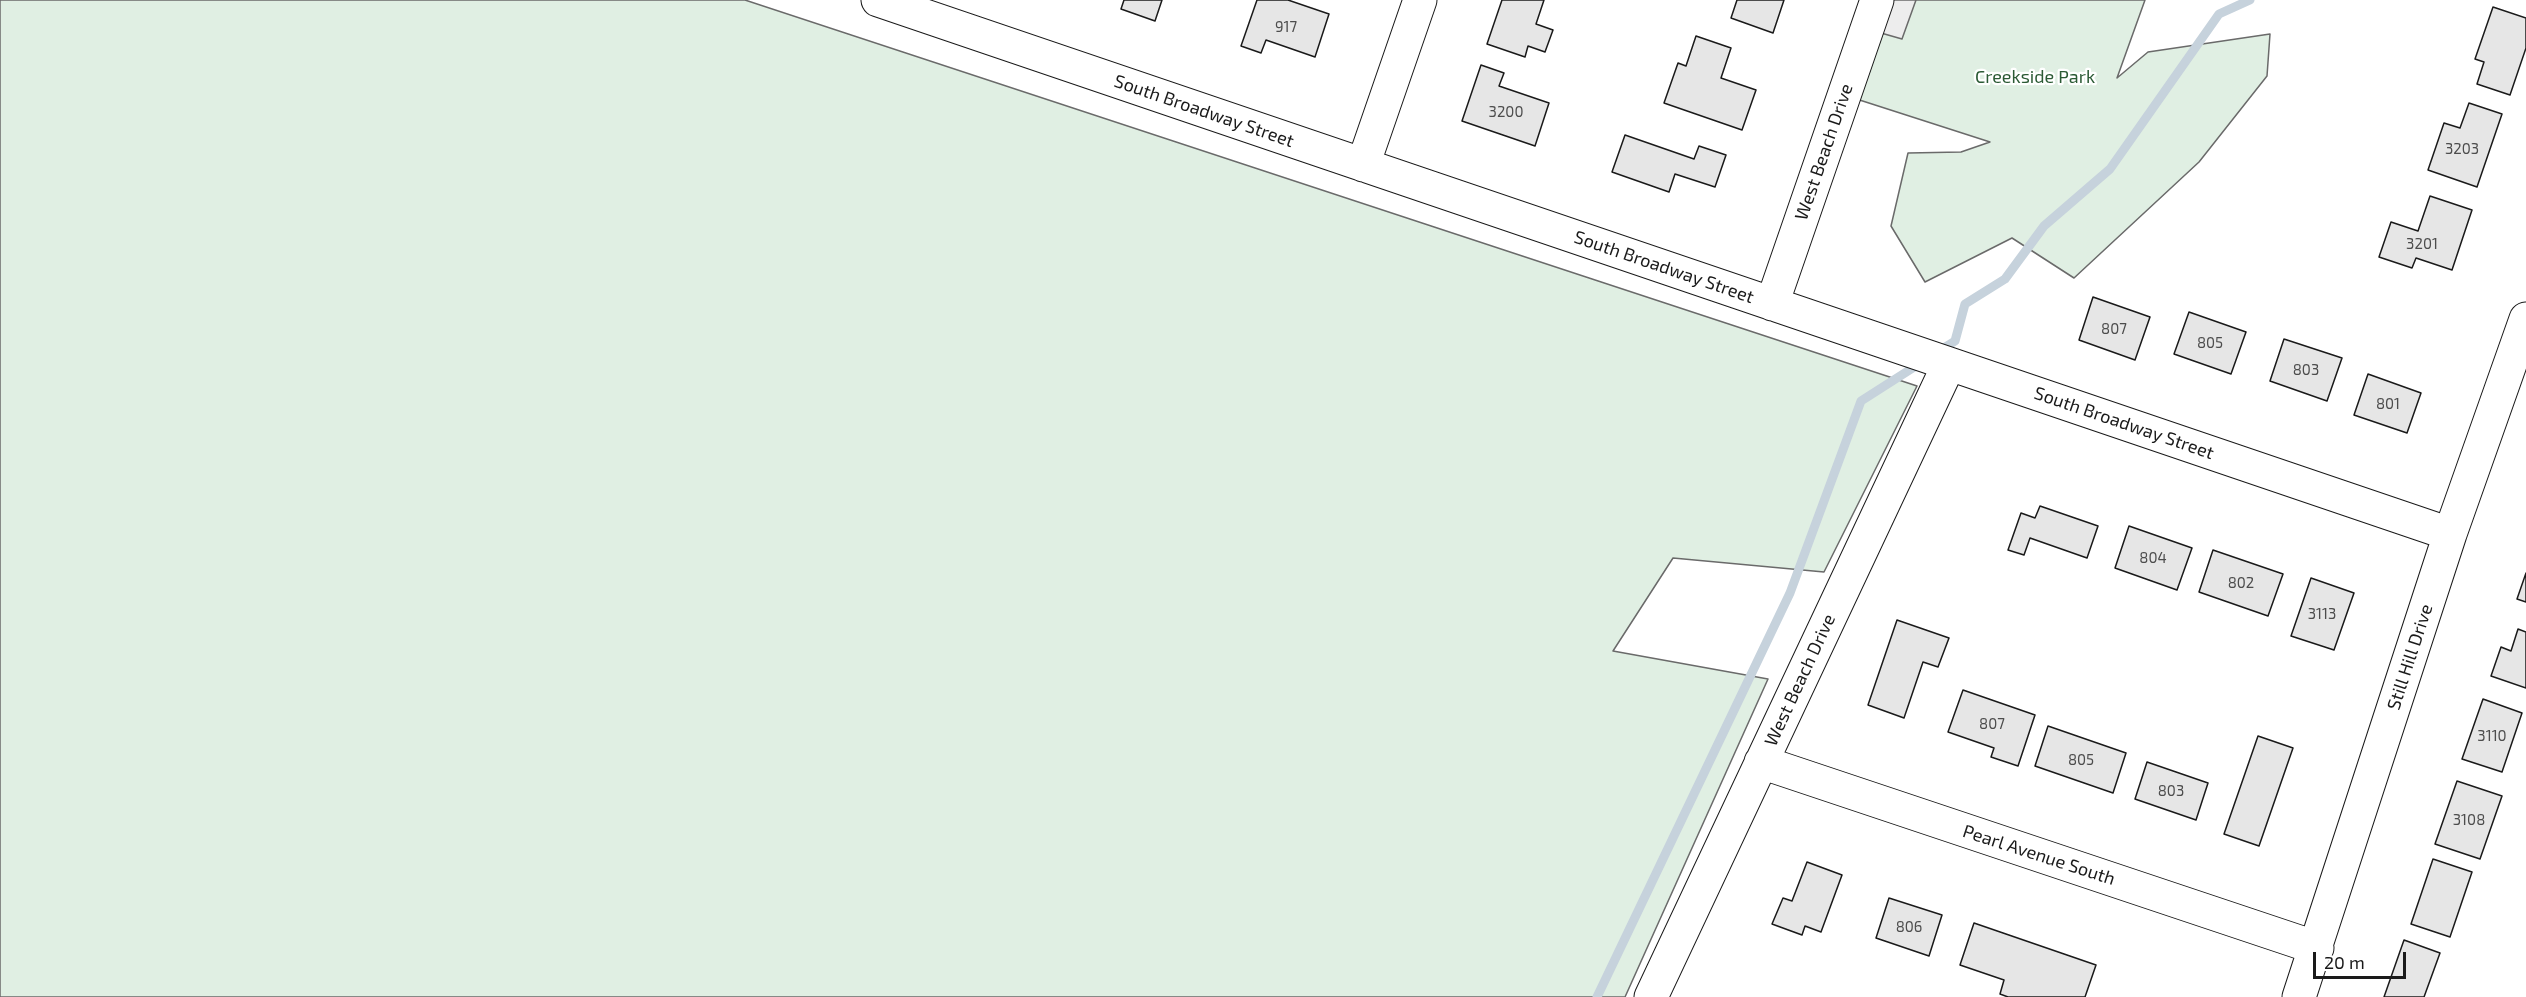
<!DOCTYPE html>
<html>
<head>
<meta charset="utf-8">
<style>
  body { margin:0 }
  #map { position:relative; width:2526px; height:997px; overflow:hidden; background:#fff; font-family:"Exo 2",sans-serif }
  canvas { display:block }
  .scale { position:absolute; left:2313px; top:952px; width:93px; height:27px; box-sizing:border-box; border:3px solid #1a1a1a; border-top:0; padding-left:8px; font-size:18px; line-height:21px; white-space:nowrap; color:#1a1a1a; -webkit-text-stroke:4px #fff; paint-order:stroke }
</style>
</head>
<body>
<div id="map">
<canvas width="2526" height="997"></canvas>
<div class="scale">20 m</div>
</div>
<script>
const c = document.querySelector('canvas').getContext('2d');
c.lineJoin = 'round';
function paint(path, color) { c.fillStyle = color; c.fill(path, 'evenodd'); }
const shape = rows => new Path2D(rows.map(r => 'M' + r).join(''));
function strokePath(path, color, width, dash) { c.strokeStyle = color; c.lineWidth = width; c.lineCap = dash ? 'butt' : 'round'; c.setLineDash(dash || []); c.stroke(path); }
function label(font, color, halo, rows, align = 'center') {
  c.font = font + ' "Exo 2",sans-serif'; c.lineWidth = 4.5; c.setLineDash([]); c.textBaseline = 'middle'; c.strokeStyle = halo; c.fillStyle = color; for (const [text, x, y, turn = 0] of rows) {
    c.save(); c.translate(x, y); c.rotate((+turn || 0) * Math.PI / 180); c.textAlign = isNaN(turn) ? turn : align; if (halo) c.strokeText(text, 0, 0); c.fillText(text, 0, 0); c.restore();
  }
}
const green = shape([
  [0,0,745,0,1917,386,1824,572,1673,558,1613,651,1768,679,1625,997,0,997,0,0],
  [1877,0,2145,0,2117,78,2148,52,2270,34,2267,76,2199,162,2074,278,2012,238,1925,282,1891,226,1908,153,1961,152,1990,142,1844,95,1877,0]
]);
paint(green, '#e0efe3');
strokePath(green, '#6a6a6a', 1.5);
const parking = shape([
  [1877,0,1916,0,1902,39,1867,29,1877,0]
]);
paint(parking, '#ededed');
strokePath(parking, '#6a6a6a', 1.5);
strokePath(shape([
  [1939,351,1955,341,1965,304,2005,279,2044,226,2110,169,2219,14,2250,0],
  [1597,997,1790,593,1861,401,1922,362]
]), '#c6d2dc', 9);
const building = shape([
  [1124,0,1162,0,1155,21,1121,9,1124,0],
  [1257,0,1288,0,1329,14,1315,57,1266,40,1261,53,1241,46,1257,0],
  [1502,0,1544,0,1536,24,1553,30,1545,52,1528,46,1525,57,1487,44,1502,0],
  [1737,0,1784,0,1773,33,1731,18,1737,0],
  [2493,7,2526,18,2526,48,2510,95,2477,84,2484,62,2475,59,2493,7],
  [1696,36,1731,48,1721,78,1756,90,1742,130,1664,103,1678,63,1686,66,1696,36],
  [1481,65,1504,73,1499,86,1549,103,1535,146,1462,121,1481,65],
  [2469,103,2502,114,2477,187,2428,170,2444,123,2460,128,2469,103],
  [1625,135,1694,159,1699,146,1726,155,1715,187,1675,174,1669,192,1612,172,1625,135],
  [2430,196,2472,210,2452,270,2416,258,2412,268,2379,257,2391,222,2418,231,2430,196],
  [2093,297,2150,317,2135,360,2079,340,2093,297],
  [2189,312,2246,332,2231,374,2174,354,2189,312],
  [2284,339,2342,358,2327,401,2270,381,2284,339],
  [2368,374,2421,393,2407,433,2354,415,2368,374],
  [2040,506,2098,526,2087,558,2030,538,2024,555,2008,550,2021,513,2035,518,2040,506],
  [2129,526,2192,548,2177,590,2115,568,2129,526],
  [2213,550,2283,574,2268,616,2199,592,2213,550],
  [2526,573,2526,602,2517,599,2526,573],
  [2311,578,2354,593,2334,650,2291,636,2311,578],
  [1897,620,1949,638,1938,667,1923,662,1904,718,1868,705,1897,620],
  [2518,629,2526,632,2526,688,2491,676,2501,647,2511,651,2518,629],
  [1963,690,2035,715,2018,766,1991,757,1994,748,1948,732,1963,690],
  [2483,699,2522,713,2502,772,2462,759,2483,699],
  [2048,726,2126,753,2113,793,2035,766,2048,726],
  [2258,736,2293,748,2259,846,2224,834,2258,736],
  [2147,762,2208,783,2196,820,2135,799,2147,762],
  [2457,781,2502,796,2480,859,2435,844,2457,781],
  [2433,859,2472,872,2450,937,2411,924,2433,859],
  [1807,862,1842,875,1821,932,1805,926,1802,935,1772,924,1783,898,1792,901,1807,862],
  [1889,898,1942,915,1929,956,1876,938,1889,898],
  [1974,923,2096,965,2085,997,2008,997,2000,994,2004,980,1960,965,1974,923],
  [2404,940,2440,953,2424,997,2384,997,2404,940]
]);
paint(building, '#e6e6e6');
strokePath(building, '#1a1a1a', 1.5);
const minor = shape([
  [878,0,2450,534],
  [1363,165,1420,0],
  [1772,304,1877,0],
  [1761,762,2317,948],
  [1651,997,1949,364],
  [2299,997,2450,534,2526,319]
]);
strokePath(minor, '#1a1a1a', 35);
strokePath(minor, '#fff', 33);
label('15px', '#4d4d4d', null, [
  ["917",1286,27],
  ["3200",1506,112],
  ["3203",2462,149],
  ["3201",2422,244],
  ["807",2114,329],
  ["805",2210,343],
  ["803",2306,370],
  ["801",2388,404],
  ["804",2153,558],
  ["802",2241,583],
  ["3113",2322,614],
  ["807",1992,724],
  ["3110",2492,736],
  ["805",2081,760],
  ["803",2171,791],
  ["3108",2469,820],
  ["806",1909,927]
]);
label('18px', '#2b5a34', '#fff', [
  ["Creekside Park",2035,77]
]);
label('18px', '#1a1a1a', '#fff', [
  ["South Broadway Street",1204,111,19],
  ["West Beach Drive",1824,152,-71],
  ["South Broadway Street",1664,267,19],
  ["South Broadway Street",2124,423,19],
  ["Still Hill Drive",2410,657,-72],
  ["West Beach Drive",1800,680,-65],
  ["Pearl Avenue South",2039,855,18]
]);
</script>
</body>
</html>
